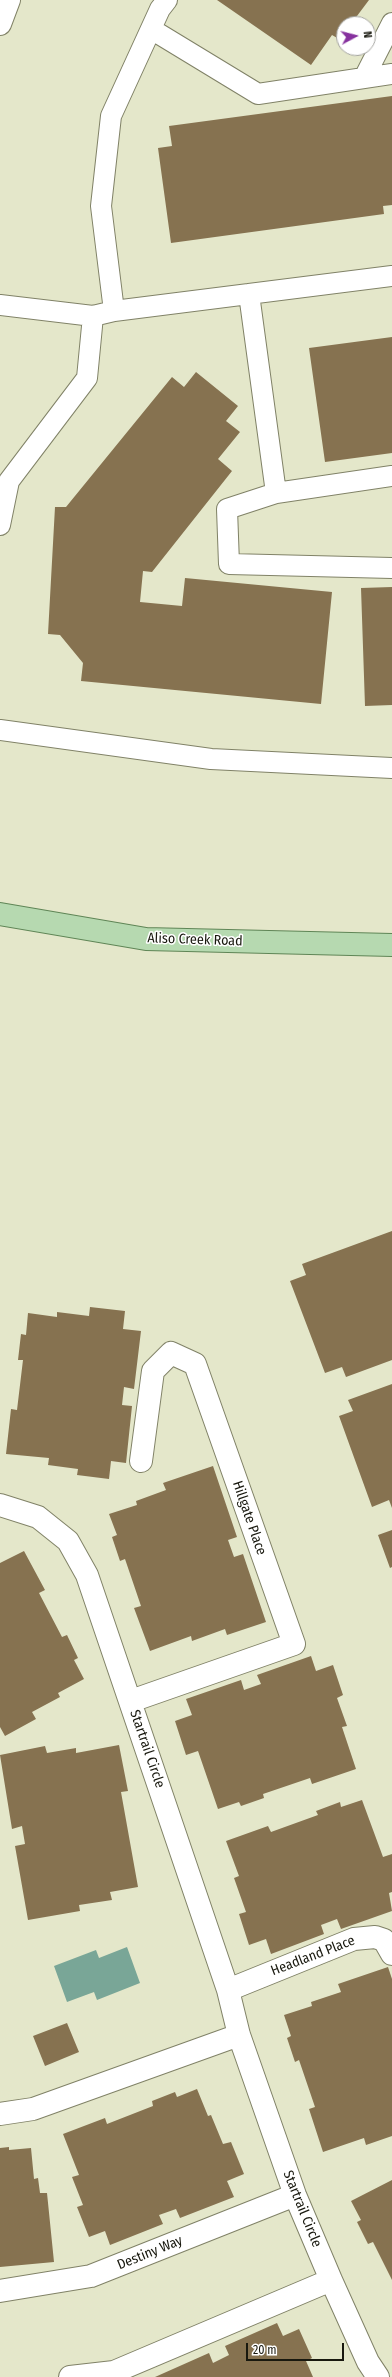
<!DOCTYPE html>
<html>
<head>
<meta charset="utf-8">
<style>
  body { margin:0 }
  #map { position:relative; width:392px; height:2377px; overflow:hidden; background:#e4e7ca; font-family:"Fira Sans Condensed",sans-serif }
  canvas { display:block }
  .north { position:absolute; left:336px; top:16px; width:40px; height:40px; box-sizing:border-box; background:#fff; border:1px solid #a3a39f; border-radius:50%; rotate:83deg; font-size:11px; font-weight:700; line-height:16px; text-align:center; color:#18180e }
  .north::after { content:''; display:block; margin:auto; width:14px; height:18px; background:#86319e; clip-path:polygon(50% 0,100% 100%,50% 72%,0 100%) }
  .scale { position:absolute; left:246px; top:2343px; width:98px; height:18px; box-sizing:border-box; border:2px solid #18180e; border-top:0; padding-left:5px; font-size:12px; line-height:14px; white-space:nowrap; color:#18180e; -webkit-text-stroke:3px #fff; paint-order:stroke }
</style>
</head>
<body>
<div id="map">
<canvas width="392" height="2377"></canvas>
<div class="north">N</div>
<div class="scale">20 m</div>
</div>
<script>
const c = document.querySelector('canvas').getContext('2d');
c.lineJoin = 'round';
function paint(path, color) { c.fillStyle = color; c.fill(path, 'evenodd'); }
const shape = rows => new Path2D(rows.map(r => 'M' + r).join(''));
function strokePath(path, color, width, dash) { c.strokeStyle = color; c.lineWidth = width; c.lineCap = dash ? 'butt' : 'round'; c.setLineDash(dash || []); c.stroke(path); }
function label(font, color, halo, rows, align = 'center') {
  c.font = font + ' "Fira Sans Condensed",sans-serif'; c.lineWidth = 3; c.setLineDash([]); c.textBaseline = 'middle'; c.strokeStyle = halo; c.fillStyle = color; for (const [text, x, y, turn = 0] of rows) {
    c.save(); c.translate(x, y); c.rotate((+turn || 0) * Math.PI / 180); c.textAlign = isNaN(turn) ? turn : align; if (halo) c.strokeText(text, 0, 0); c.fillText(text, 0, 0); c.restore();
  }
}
paint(shape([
  [127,1947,140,1983,97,2000,94,1992,67,2002,54,1966,96,1950,99,1958]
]), '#79a697');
paint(shape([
  [217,0,369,0,351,24,344,24,344,33,339,39,332,35,311,65],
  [392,96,392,205,383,206,384,214,171,243,158,148,172,146,169,126],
  [392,337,392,453,325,462,309,348],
  [196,372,238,406,226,421,240,432,218,459,232,471,152,572,143,571,140,602,182,606,185,578,332,592,321,704,81,681,83,663,60,635,48,634,55,507,66,507,172,377,184,387],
  [392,587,392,705,365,706,361,588],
  [392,1231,392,1360,346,1377,342,1367,325,1373,290,1281,306,1275,302,1264],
  [90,1307,125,1311,123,1329,141,1331,134,1389,124,1387,122,1405,132,1406,126,1463,111,1461,109,1479,77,1475,78,1469,48,1465,49,1458,6,1454,11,1409,17,1410,23,1360,18,1360,21,1334,26,1335,28,1313,57,1317,57,1312,89,1316],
  [392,1384,392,1508,389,1500,372,1507,339,1416,353,1411,348,1400],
  [213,1466,237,1537,228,1540,234,1557,243,1554,266,1622,227,1635,225,1629,192,1641,191,1636,150,1651,134,1608,141,1606,125,1559,120,1561,112,1537,117,1535,109,1514,137,1505,136,1501,166,1490,163,1483],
  [392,1530,392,1567,390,1568,378,1535],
  [24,1551,45,1590,39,1593,62,1637,67,1635,78,1658,74,1660,84,1679,58,1693,60,1697,32,1712,36,1719,5,1736,0,1727,0,1563],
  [311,1656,316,1671,333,1665,343,1695,337,1698,347,1726,342,1727,356,1769,312,1784,310,1778,263,1794,264,1798,241,1806,239,1802,218,1809,198,1751,186,1755,175,1721,192,1715,186,1699,241,1680,244,1690,261,1684,257,1675],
  [119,1745,128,1791,121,1792,138,1887,110,1892,112,1900,79,1905,80,1911,28,1920,15,1846,25,1844,22,1826,12,1829,0,1755,45,1746,47,1753,76,1748,76,1753],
  [362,1800,383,1857,392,1854,392,1892,389,1893,392,1911,341,1929,337,1919,321,1925,324,1934,271,1954,266,1939,249,1945,239,1914,246,1912,234,1878,239,1876,226,1841,268,1826,271,1832,318,1815,316,1811,340,1802,341,1807],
  [388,1967,392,1979,392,2136,366,2145,364,2138,323,2152,309,2109,315,2107,299,2060,295,2062,287,2038,291,2036,284,2015,312,2006,311,2002,341,1992,338,1984],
  [67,2023,79,2052,45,2066,33,2036],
  [197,2089,208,2116,211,2115,223,2144,231,2142,244,2174,227,2181,234,2197,180,2218,176,2209,159,2215,163,2224,110,2245,105,2231,89,2237,77,2207,83,2205,72,2177,79,2175,63,2134,105,2118,107,2124,153,2106,152,2101,175,2092,177,2097],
  [9,2147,9,2150,31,2148,34,2179,38,2178,40,2193,47,2193,54,2262,0,2267,0,2148],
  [392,2180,392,2280,373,2242,368,2244,357,2222,361,2220,351,2201],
  [277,2323,283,2336,299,2329,312,2358,306,2361,313,2377,155,2377,209,2353,213,2363,229,2355,225,2346]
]), '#867250');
const lane = shape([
  [151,29,258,94,364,78,392,23],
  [364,78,392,74],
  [249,294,276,493,392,476],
  [0,305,93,316,114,311,392,276],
  [114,311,101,206,111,116,160,9,167,0],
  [276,493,227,509,229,564,392,568],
  [0,525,9,481,87,378,93,316],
  [0,730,211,759,392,768]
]);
const street = shape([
  [0,1505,38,1517,68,1541,87,1575,228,1990,239,2035,295,2195,331,2280,368,2362,378,2377],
  [131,1701,294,1644,195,1364,171,1353,153,1371,141,1461],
  [228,1990,354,1939,375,1937,384,1940,392,1954],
  [0,2114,33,2109,239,2035],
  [0,2291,91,2276,295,2195],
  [70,2377,114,2372,331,2280]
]);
const secondary = shape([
  [0,24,9,0]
]);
const primary = shape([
  [0,914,146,939,392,945]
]);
strokePath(lane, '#808267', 22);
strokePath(street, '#808267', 24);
strokePath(secondary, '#808267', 24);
strokePath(primary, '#5f8556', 24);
strokePath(lane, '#fff', 20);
strokePath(street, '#fff', 22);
strokePath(secondary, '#fff', 22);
strokePath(primary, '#b6d9b0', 22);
label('14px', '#18180e', '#fff', [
  ["Aliso Creek Road",195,940,2],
  ["Hillgate Place",249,1518,71],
  ["Startrail Circle",147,1749,71],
  ["Headland Place",313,1956,-21],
  ["Startrail Circle",302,2209,68],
  ["Destiny Way",150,2253,-22]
]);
</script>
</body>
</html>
